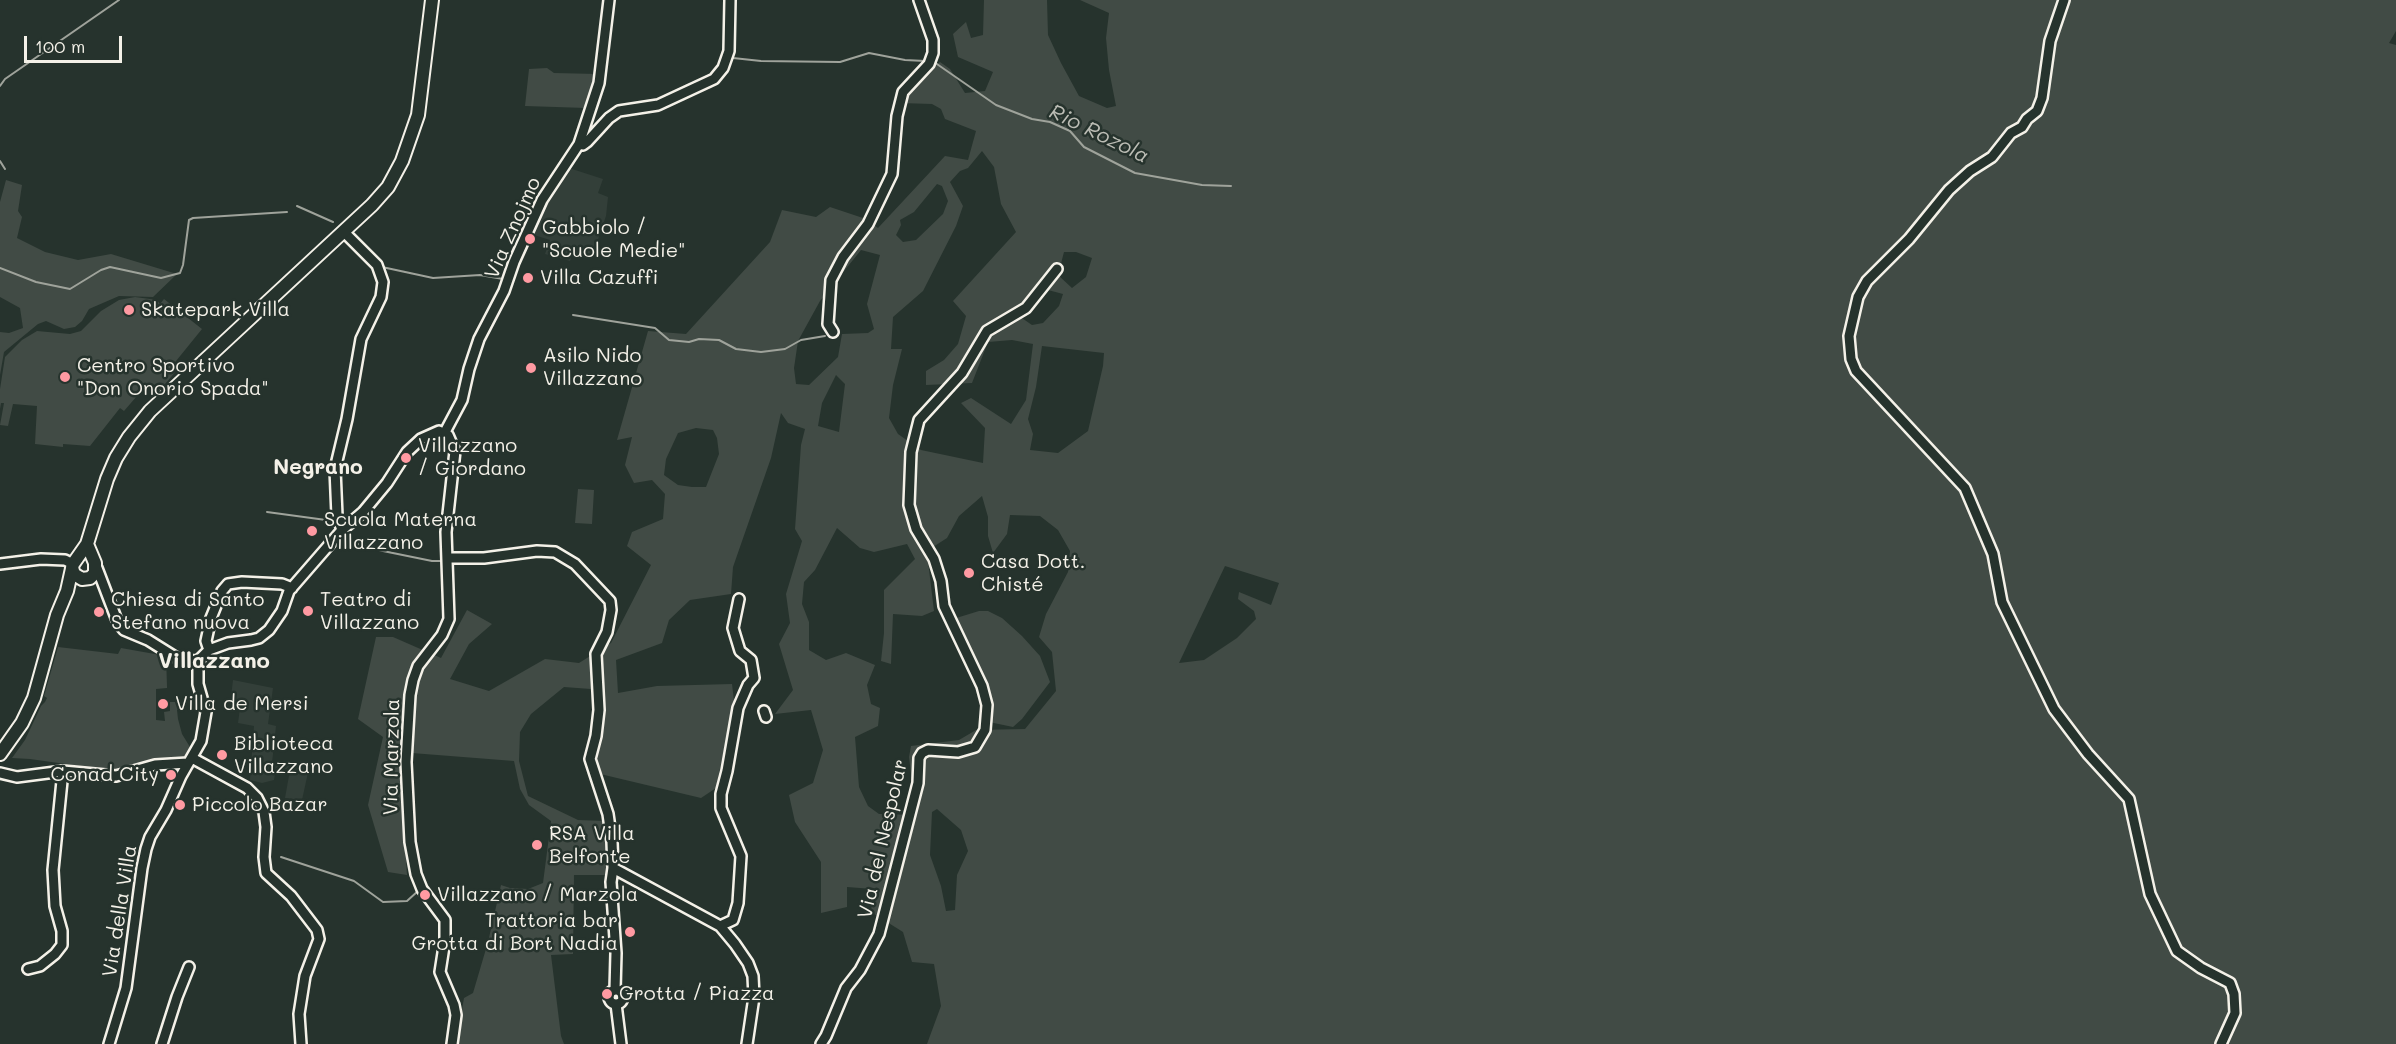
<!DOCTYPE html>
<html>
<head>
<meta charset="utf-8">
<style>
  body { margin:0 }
  #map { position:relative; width:2396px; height:1044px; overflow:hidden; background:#26332d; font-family:Mali,sans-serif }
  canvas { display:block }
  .scale { position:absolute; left:24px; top:36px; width:98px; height:27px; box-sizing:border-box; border:3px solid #f4f1e8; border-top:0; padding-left:8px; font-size:18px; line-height:21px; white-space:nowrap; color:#f4f1e8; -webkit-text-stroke:4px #26332d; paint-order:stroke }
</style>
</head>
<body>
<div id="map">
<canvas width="2396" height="1044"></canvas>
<div class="scale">100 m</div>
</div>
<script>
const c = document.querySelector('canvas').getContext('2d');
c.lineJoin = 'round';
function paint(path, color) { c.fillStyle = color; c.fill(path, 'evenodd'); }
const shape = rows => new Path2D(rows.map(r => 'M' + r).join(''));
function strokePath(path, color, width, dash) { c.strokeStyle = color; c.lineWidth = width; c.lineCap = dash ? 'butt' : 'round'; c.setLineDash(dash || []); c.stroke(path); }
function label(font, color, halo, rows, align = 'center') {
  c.font = font + ' Mali,sans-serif'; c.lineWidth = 5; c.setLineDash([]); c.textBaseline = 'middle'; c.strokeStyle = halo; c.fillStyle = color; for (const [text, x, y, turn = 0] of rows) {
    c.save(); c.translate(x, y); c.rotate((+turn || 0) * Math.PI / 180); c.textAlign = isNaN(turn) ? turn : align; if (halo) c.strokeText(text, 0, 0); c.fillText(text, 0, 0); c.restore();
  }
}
paint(shape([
  [569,168,603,179,598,193,608,197,606,216,592,257,574,251,570,261,545,254,550,240,534,235,549,197],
  [233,680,273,688,268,724,276,726,272,763,309,768,302,800,285,798,290,770,276,768,274,780,262,783,250,780,254,726,238,723,240,708,230,705]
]), '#333f39');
paint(shape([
  [984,0,1047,0,1048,35,1061,63,1079,96,1107,108,1116,106,1109,70,1106,38,1109,13,1080,0,2396,0,2396,31,2389,43,2396,45,2396,1044,927,1044,941,1006,934,964,912,962,903,932,871,912,873,889,847,887,847,907,821,913,821,862,795,822,789,795,813,783,823,750,811,710,775,714,793,690,779,644,790,623,786,594,802,541,795,529,801,445,805,429,788,423,781,413,771,458,733,567,731,594,690,600,669,620,662,643,616,660,618,693,657,686,732,684,734,701,716,788,701,798,596,773,604,690,564,687,531,714,520,732,519,761,528,796,578,820,605,821,607,875,574,875,573,954,551,955,561,1036,564,1044,451,1044,460,1021,464,998,473,993,488,942,501,885,510,888,528,889,543,883,551,821,529,805,520,789,514,761,399,752,407,875,388,872,368,805,383,737,358,719,376,637,393,637,441,658,467,610,492,624,469,644,450,679,489,691,545,659,579,663,611,643,651,565,627,546,632,532,663,519,665,494,652,480,634,483,625,465,632,437,617,440,648,331,686,334,770,242,782,210,816,217,830,207,863,218,878,228,945,156,968,160,976,131,945,119,941,109,932,104,900,103,903,91,940,62,950,69,965,93,985,91,993,72,958,57,953,34,966,22,971,38,983,35],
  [982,151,994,167,1001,204,1016,232,953,301,966,316,958,344,944,360,926,371,926,385,972,383,988,342,1012,340,1033,344,1026,400,1011,424,971,398,961,403,985,428,983,463,921,450,898,434,889,418,893,385,902,349,891,349,893,317,923,291,956,226,963,206,950,182,960,171,968,168],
  [937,184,942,186,948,201,943,214,916,240,903,242,896,235,901,225,900,220,914,212],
  [861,250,880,255,867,304,874,329,868,333,842,334,838,357,809,385,796,384,794,368,798,341,820,301],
  [1064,252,1076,252,1092,258,1086,277,1072,288,1058,275],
  [1048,290,1063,294,1059,306,1043,323,1032,325,1016,314,1029,293],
  [1042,346,1104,353,1103,366,1088,431,1058,453,1030,450,1033,434,1028,419,1036,387],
  [836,375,845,384,839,432,818,426,822,403],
  [696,428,713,430,717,438,719,454,706,487,692,487,678,485,664,475,666,459,678,433],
  [982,496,988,517,988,536,993,553,1007,534,1010,515,1040,516,1058,530,1070,551,1068,572,1046,614,1039,637,1052,652,1056,691,1025,729,976,730,959,740,911,746,909,757,916,815,879,814,868,806,859,787,855,737,878,726,880,708,871,704,867,685,875,665,846,653,826,660,809,650,809,622,802,604,804,582,815,570,837,528,860,548,874,552,907,544,915,559,884,590,884,633,881,661,891,664,893,614,922,616,934,611,928,561,933,547,947,538,959,516],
  [1225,566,1279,583,1271,605,1239,592,1238,599,1254,611,1256,619,1237,638,1204,660,1179,663],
  [937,809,961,830,968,851,957,875,955,910,946,911,941,886,930,855,932,812],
  [547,68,554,73,597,74,586,108,525,106,529,69],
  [6,180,22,185,18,211,22,217,17,238,45,252,78,260,111,254,177,274,153,297,119,296,89,309,82,321,75,327,64,329,46,321,38,324,4,352,0,375,0,332,9,333,23,328,20,308,0,297,0,202],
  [135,297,157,300,160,304,164,299,202,329,172,366,177,370,154,397,143,389,124,411,120,408,90,446,63,444,63,447,35,444,37,406,13,404,8,426,0,425,4,403,1,403,0,409,0,389,5,357,22,340,37,331,70,334,81,331,101,311,119,300],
  [578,489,594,490,592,524,575,523],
  [979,611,988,611,1002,618,1022,636,1040,656,1050,682,1022,719,1013,727,989,722,990,712,953,619],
  [58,647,118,654,121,648,166,656,167,686,167,688,156,689,156,720,165,721,164,712,170,711,170,702,180,702,181,709,177,710,178,719,182,734,190,747,186,758,134,770,108,770,30,759,12,758,25,740,41,706,45,702,47,698,44,696]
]), '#414b45');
strokePath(shape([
  [733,58,761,61,840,62,869,53,905,60,925,61],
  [934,62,996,105,1032,119,1050,122,1070,131,1084,147,1135,173,1202,185,1231,186],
  [0,86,5,79,119,0],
  [0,161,5,169],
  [297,206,333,222],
  [382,267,433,278,480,275,503,279],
  [0,268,36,282,70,289,101,270,110,267,161,278,180,273,183,265,189,220,193,218,287,212],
  [573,315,655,328,669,340,689,342,699,339,719,340,736,349,761,352,785,349,801,340,825,336],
  [267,512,326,520],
  [343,536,360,545,383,551,432,561,443,561],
  [281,857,354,881,383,902,407,901,418,891]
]), '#9fa39b', 2);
const minor = shape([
  [2064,0,2050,41,2042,98,2037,111,2027,119,2022,127,2011,133,1992,157,1970,171,1949,190,1909,239,1867,281,1858,297,1849,336,1851,359,1856,371,1965,488,1993,554,2002,602,2054,709,2088,754,2129,799,2150,894,2177,951,2201,968,2230,983,2234,994,2235,1013,2221,1044],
  [579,144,583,145,587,142,609,118,619,111,658,105,714,79,723,68,729,51,730,0],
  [833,332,828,324,831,280,843,257,868,224,892,174,897,116,903,92,929,64,933,53,933,40,919,0],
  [445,432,462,400,469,369,479,339,504,291,514,262,542,200,579,144,599,83,609,0],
  [342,530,337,516,335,469,347,419,361,339,381,297,383,282,377,265,344,232],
  [448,558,484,558,537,551,555,552,575,564,610,601,611,610,607,632,596,654,599,710,596,736,590,759,608,814,612,842,613,868,611,882,616,953,615,990],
  [0,564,41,559,65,560,73,564],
  [97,568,118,623,124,630,148,640,180,660,198,661],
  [209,650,206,641,211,618,222,591,228,584,242,582,282,584,292,588],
  [764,711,766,717],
  [192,758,247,788,257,798,264,812,266,827,264,857,266,873,291,896,317,930,319,939,305,976,299,1014,301,1044],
  [0,773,17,777,63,771,116,776,155,765,188,763],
  [613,868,720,926,735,944,748,963,753,976,754,997,747,1044],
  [720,926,733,920,738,903,741,856,721,808,721,794,727,771,738,708,748,685,754,678,751,660,740,651,733,628,739,599],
  [28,969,40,966,55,954,62,945,62,931,55,906,53,870,63,771],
  '609 997a7 7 0 1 1 14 0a7 7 0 1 1-14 0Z',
  [616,1004,621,1044],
  [109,1044,126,988,142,868,146,849,150,837,166,810,181,776,201,741,206,712,198,684,198,661,209,650,228,643,251,640,259,638,269,630,282,611,289,591,342,530,363,512,387,483,407,452,421,439,439,431,448,435,455,451,446,532,449,619,442,635,418,666,413,680,410,695,406,762,410,842,416,874,422,889,445,920,445,940,440,972,454,1005,456,1015,452,1044],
  [162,1044,177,997,189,967],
  [821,1044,826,1036,846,988,860,970,879,934,918,783,919,758,922,753,928,750,958,752,975,747,985,730,987,705,982,686,944,606,941,581,934,559,916,529,909,505,911,452,919,420,962,373,987,331,1026,308,1057,269]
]);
const major = shape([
  [72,568,74,574,82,579,90,578,95,573,95,563,87,544],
  [0,754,22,723,34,698,57,615,67,591,73,564,87,544,107,479,116,458,129,437,150,411,372,205,388,187,402,161,418,115,432,0]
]);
strokePath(minor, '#f4f1e8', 14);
strokePath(major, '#f4f1e8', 16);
strokePath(minor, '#26332d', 9);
strokePath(major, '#26332d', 12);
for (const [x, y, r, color] of [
  [530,239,6,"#ff9aa2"],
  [528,278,6,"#ff9aa2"],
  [129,310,6,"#ff9aa2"],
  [531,368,6,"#ff9aa2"],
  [65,377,6,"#ff9aa2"],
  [406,458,6,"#ff9aa2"],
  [312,531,6,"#ff9aa2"],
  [969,573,6,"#ff9aa2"],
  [308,611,6,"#ff9aa2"],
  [99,612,6,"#ff9aa2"],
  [163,704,6,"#ff9aa2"],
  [222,755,6,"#ff9aa2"],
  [171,775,6,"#ff9aa2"],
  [180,805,6,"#ff9aa2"],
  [537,845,6,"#ff9aa2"],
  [425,895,6,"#ff9aa2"],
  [630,932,6,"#ff9aa2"],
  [607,994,6,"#ff9aa2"]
]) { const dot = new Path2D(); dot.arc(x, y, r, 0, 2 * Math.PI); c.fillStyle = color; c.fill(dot); strokePath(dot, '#26332d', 2); }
label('20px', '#f4f1e8', '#26332d', [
  ["Via Znojmo",513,228,-66],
  ["Via Marzola",392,757,-89],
  ["Via del Nespolar",883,839,-77],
  ["Via della Villa",120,911,-81]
]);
label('20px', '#f4f1e8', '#26332d', [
  ["Gabbiolo /",542,228],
  ["\"Scuole Medie\"",542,251],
  ["Villa Cazuffi",540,278],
  ["Skatepark Villa",141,310],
  ["Asilo Nido",543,356],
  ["Villazzano",543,379],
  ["Centro Sportivo",77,366],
  ["\"Don Onorio Spada\"",77,389],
  ["Villazzano",418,446],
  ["/ Giordano",418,469],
  ["Scuola Materna",324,520],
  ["Villazzano",324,543],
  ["Casa Dott.",981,562],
  ["Chisté",981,585],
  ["Chiesa di Santo",111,600],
  ["Stefano nuova",111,623],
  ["Teatro di",320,600],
  ["Villazzano",320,623],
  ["Villa de Mersi",175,704],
  ["Biblioteca",234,744],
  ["Villazzano",234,767],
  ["Conad City",159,775,"right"],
  ["Piccolo Bazar",192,805],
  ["RSA Villa",549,834],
  ["Belfonte",549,857],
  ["Villazzano / Marzola",437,895],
  ["Trattoria bar",618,921,"right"],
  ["Grotta di Bort Nadia",618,944,"right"],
  ["Grotta / Piazza",619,994]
], 'left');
label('italic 21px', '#bcbdb5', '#26332d', [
  ["Rio Rozola",1099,134,26]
]);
label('bold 21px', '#f4f1e8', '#26332d', [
  ["Negrano",318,468]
]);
label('bold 22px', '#f4f1e8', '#26332d', [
  ["Villazzano",214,661]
]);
</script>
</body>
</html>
